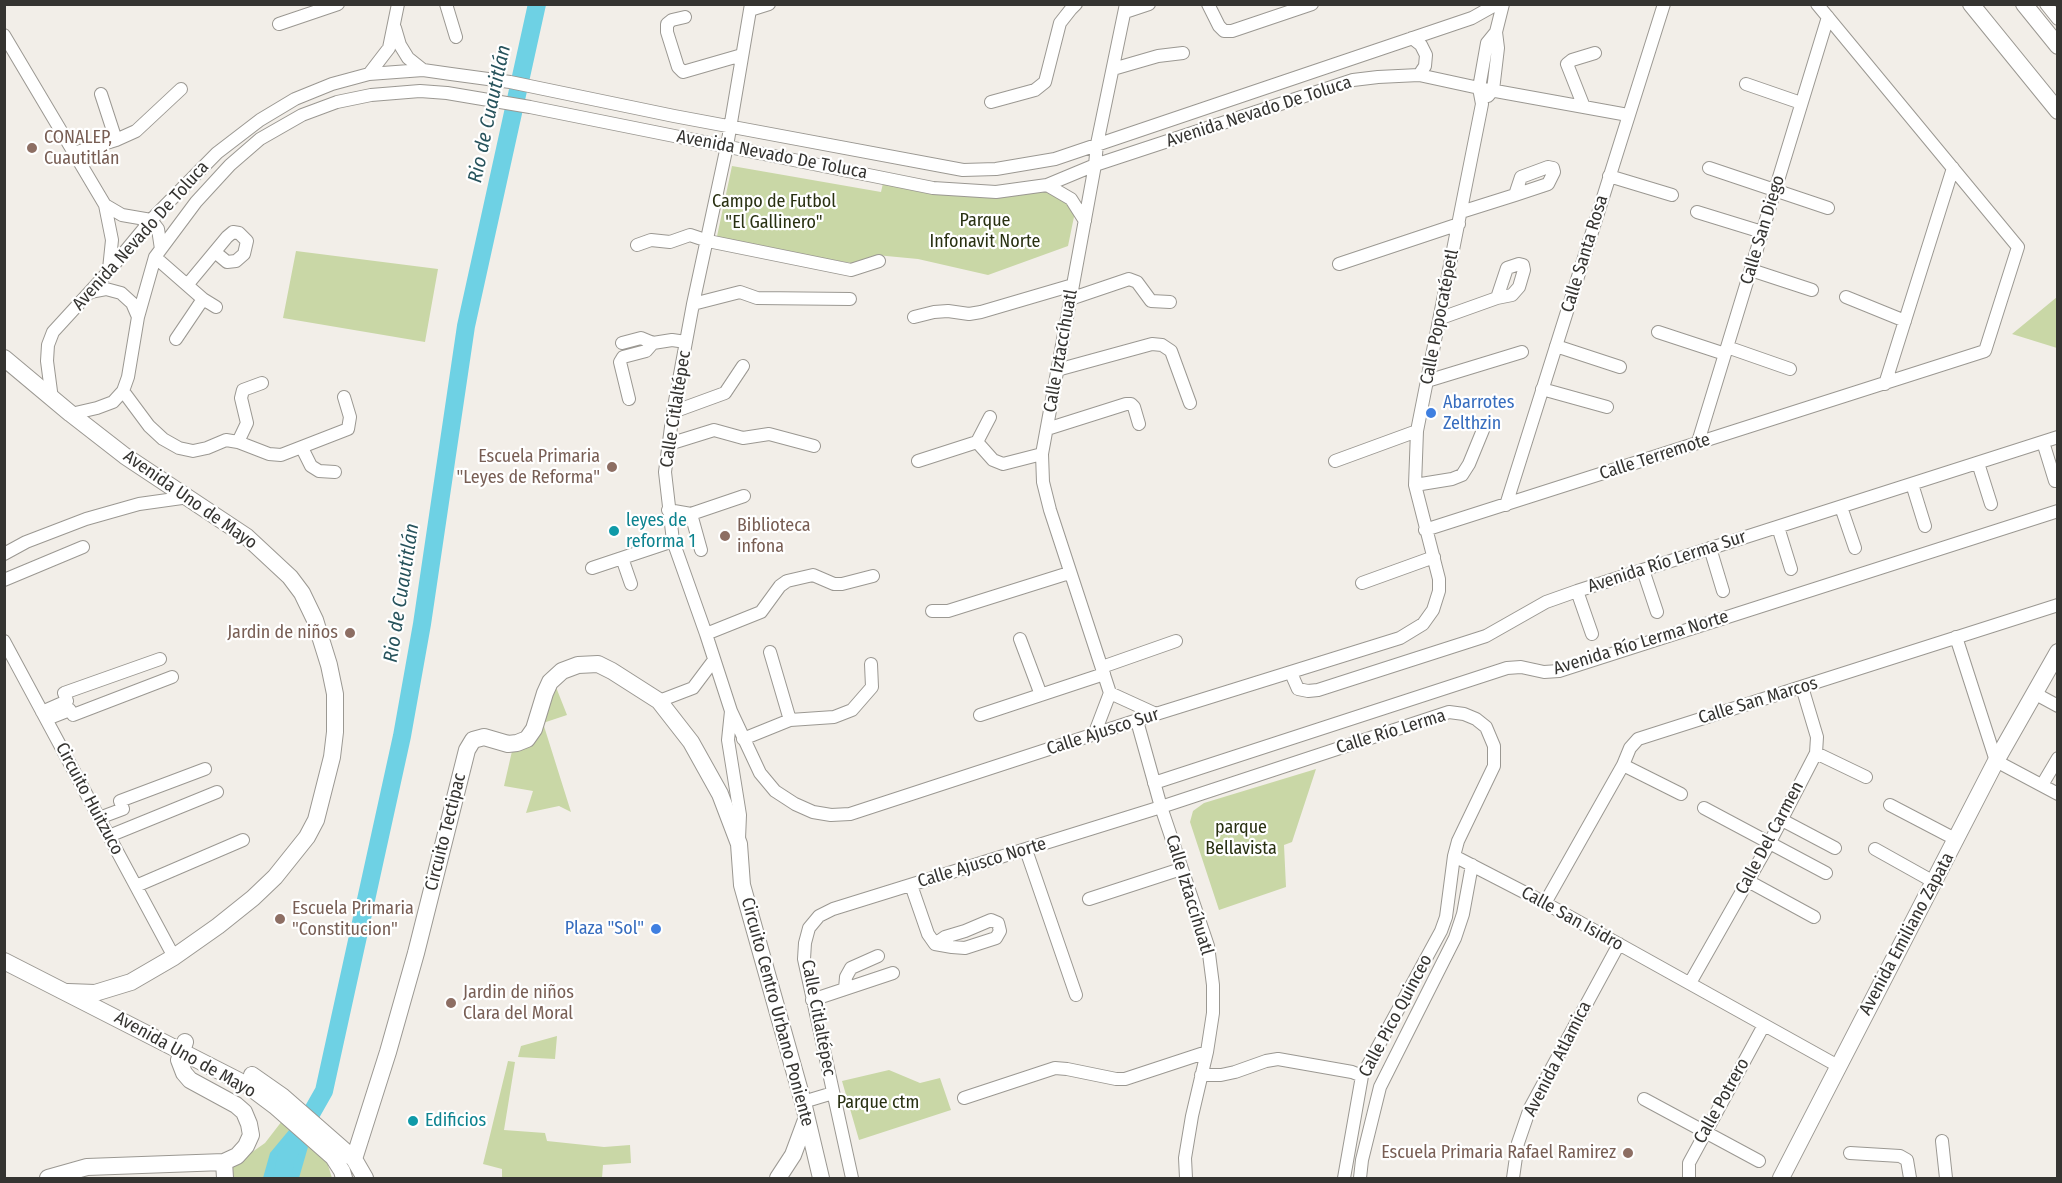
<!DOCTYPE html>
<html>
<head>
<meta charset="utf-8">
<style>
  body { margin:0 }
  #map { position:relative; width:2062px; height:1183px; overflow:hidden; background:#f2eee8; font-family:"Fira Sans Condensed",sans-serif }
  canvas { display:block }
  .frame { position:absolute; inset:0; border:6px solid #353431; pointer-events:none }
</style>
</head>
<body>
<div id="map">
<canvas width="2062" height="1183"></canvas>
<div class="frame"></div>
</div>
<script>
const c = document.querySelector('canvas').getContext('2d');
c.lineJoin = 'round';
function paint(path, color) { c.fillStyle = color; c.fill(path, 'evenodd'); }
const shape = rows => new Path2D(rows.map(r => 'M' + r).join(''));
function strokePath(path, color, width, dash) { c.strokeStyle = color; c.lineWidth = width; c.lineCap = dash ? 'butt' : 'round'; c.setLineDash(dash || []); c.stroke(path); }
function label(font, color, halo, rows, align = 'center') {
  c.font = font + ' "Fira Sans Condensed",sans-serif'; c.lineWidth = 4.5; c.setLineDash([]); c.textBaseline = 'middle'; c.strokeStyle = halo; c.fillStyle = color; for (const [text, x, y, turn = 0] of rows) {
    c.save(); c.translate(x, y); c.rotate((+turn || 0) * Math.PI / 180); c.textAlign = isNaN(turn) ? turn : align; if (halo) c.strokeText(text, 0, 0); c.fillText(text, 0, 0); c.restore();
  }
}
paint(shape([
  [732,166,881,192,884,179,1001,189,1050,180,1076,207,1068,246,988,275,918,259,876,255,870,266,716,241],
  [296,251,438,269,425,342,283,318],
  [2057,297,2057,348,2012,334],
  [552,677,567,715,543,723,571,812,559,806,526,813,533,791,504,786,515,738,526,729],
  [1316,769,1292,842,1284,845,1286,887,1219,910,1190,822,1193,811,1204,803],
  [557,1036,555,1059,518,1057,521,1046],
  [508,1061,515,1062,504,1130,545,1133,547,1141,604,1147,630,1145,631,1163,603,1165,602,1178,502,1178,502,1169,483,1164],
  [889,1070,920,1083,940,1078,951,1110,859,1140,842,1081],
  [282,1121,327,1162,332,1178,231,1178,231,1167,265,1143]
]), '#c9d7a6');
paint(shape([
  [290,1129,308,1147,299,1178,263,1178,270,1153]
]), '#6ed1e4');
strokePath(shape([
  [282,1178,286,1158,324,1091,402,736,422,624,466,326,537,4]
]), '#6ed1e4', 18);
const street = shape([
  [446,4,456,37],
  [1208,4,1219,26,1224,31,1232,31,1312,4],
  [2046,4,2058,19],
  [750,10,769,4],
  [1125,12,1149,4],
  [685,17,672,20,667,24,667,32,678,67,683,72,742,55],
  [279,24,338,4],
  [395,28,400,45,408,58,423,70],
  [4,35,105,205,112,240,109,269],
  [1412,38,1421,45,1426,55,1425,66,1419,75],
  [1113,69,1158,56,1183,53],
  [369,74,389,48,398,4],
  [1746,84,1801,103],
  [101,94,116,140],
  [1488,96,1493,90,1498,48,1496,32,1503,4],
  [991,102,1035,90,1045,82,1060,23,1071,9,1076,4],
  [1584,107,1567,64,1572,60,1595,53],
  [74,153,116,140,136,131,181,89],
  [1709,168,1828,208],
  [1609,176,1672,195],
  [1047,185,1071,199,1085,221],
  [105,205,122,215,151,220,158,229,161,249],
  [1461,212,1515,195,1548,184,1554,172,1553,168,1548,167,1521,177,1515,195],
  [1697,212,1762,232],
  [637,245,651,240,670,242,690,235,708,241,851,270,879,261],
  [155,257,203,299,216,307],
  [1339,264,1459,224],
  [1751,270,1812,290],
  [188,284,227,237,233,232,239,233,247,241,244,254,236,261,227,262,215,252],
  [90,292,106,289,121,293,132,303,138,317],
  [1846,297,1905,321],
  [1070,299,1129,279,1137,282,1151,301,1170,302],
  [693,304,740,292,757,298,850,299],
  [914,317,934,312,948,311,969,314,981,312,1073,285],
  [1441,318,1497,298,1512,295,1519,287,1524,270,1523,265,1519,264,1507,268,1497,298],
  [1658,332,1725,354],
  [176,339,203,299],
  [622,343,641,338,653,343],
  [1556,346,1620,367],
  [1727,347,1790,369],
  [1057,370,1152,344,1162,345,1171,351,1190,403],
  [1427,381,1522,352],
  [1885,384,1953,168],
  [1542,389,1607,407],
  [123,391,149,426,163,439,179,448,193,451,207,448,226,440,238,442,269,454,281,455,348,429,350,417,344,397],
  [52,399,47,361,48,345,53,332,108,272,151,220,217,153,260,120,295,99,332,84,369,74,423,70,451,74,510,82,674,116,963,170,996,169,1055,159,1472,18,1497,4],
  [629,399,620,362,623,357,646,351,653,343,672,340,686,342],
  [673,412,725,393,743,366],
  [71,414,97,408,113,402,123,391,128,377,138,317,155,257,196,202,230,165,260,139,302,115,337,102,371,95,420,91,447,93,530,107,933,188,996,192,1047,185,1095,165,1353,80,1378,77,1419,75,1479,88,1628,115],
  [1047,429,1126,404,1131,404,1134,407,1139,424],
  [238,442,247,423,241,398,243,390,262,383],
  [977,442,990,417],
  [1698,442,1828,17],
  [2043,442,2055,481],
  [669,444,714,430,743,438,769,434,814,446],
  [302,448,311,466,319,471,335,472],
  [918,461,977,442,993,460,1003,464,1042,454],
  [1335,461,1417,431],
  [1978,463,1991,504],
  [1912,484,1925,526],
  [1415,485,1452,479,1462,475,1469,464,1485,425],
  [1506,505,1664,4],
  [1841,507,1855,548],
  [668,510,691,514,744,496],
  [691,514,701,550],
  [1778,527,1791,569],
  [1425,530,1985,351,2018,247,1817,4],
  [1710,548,1723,591],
  [4,554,26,542,86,519,139,504,189,497],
  [622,558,631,584],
  [592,568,673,541],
  [1643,570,1657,612],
  [4,580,83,547],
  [1362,583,1434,557],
  [1577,591,1592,634],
  [932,611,948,611,1069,573],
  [706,634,761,612,780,586,787,581,813,575,834,584,842,584,873,576],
  [1956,637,1996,761,2058,794],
  [1020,639,1041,695],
  [4,641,174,957],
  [770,652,790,720],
  [1102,667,1176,641],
  [1291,673,1298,689,1308,691,1318,690,1486,636,1546,602,1577,591,2058,437],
  [1110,693,1156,714],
  [2034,693,2058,706],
  [659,701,693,688,714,660],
  [731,711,760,773,775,791,795,804,813,812,831,815,850,814,1156,714,1400,638,1423,624,1433,610,1439,591,1439,579,1415,485,1417,431,1482,104,1479,88,1487,43,1496,32],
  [42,712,67,701,64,693,160,659],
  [980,715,1104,674],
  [47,719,70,710,73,715,172,677],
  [1137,721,1161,807,1208,946,1213,985,1213,1013,1207,1052,1192,1116,1185,1158,1186,1178],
  [1094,735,1110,693,1050,510,1043,482,1042,454,1095,165,1097,144,1126,4],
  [743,739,790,720,834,717,852,710,872,687,871,664],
  [1816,753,1866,777],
  [1623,765,1681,794],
  [1154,783,1507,668,1521,667,1544,672,1559,671,2058,511],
  [2042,785,2058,758],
  [1890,805,1957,840],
  [1704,808,1826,873],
  [99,818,123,809,120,801,205,769],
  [1782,820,1835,848],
  [109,836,217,792],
  [739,839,740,815,728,740,731,711,706,634,673,541,665,472,673,412,693,304,727,146,751,4],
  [1875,849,1934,882],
  [1026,850,1076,995],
  [1454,856,1545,903,1838,1066],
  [1748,881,1814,917],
  [911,885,928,934,935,944,952,947,965,948,996,938,1000,931,998,923,991,920,965,931,945,937,935,944],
  [136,886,243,840],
  [1089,899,1181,869],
  [1545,903,1623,765,1630,748,1638,739,2058,605],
  [1690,983,1770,842,1816,753,1817,737,1802,687],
  [845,989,846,977,851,968,878,956],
  [812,1000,893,973],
  [1201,1075,1221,1075,1235,1072,1266,1061,1278,1059,1352,1072,1362,1076],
  [964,1098,1055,1068,1067,1069,1116,1079,1125,1079,1207,1052],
  [1644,1099,1759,1161],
  [803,1102,833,1093],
  [1942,1141,1946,1178],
  [1850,1153,1900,1156,1907,1160,1910,1178],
  [852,1178,804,959,805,943,809,928,819,916,833,909,1161,807,1449,712,1464,714,1476,719,1486,727,1494,746,1494,766,1458,841,1454,856,1446,917,1441,931,1362,1076,1344,1178],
  [1360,1178,1362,1160,1380,1087,1455,938,1463,914,1472,865],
  [1513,1178,1518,1143,1530,1108,1619,944],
  [1689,1178,1689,1163,1764,1025]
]);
const secondary = shape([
  [1971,4,2058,111],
  [2024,4,2058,46],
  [4,358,71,414,125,456,247,537,290,577,302,593,315,620,329,665,335,694,335,732,332,757,316,820,307,837,275,877,253,898,218,926,174,957,131,982,95,993,68,992],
  [4,961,247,1085,275,1106,333,1157,342,1171,344,1178],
  [252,1075,282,1096,354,1159,365,1178],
  [354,1159,388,1052,416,953,467,750,473,740,484,737,508,744,517,743,527,739,534,729,545,693,550,682,562,671,578,665,598,664,612,671,659,701,691,742,720,794,739,844,742,885,803,1102,821,1178],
  [224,1162,225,1178],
  [48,1178,87,1167,224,1162,237,1156,246,1146,251,1135,249,1124,244,1112,236,1105,190,1080,184,1073,179,1060,185,1042],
  [778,1178,793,1155,806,1120],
  [1781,1178,1996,761,2058,652]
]);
strokePath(street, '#9b9892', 14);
strokePath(secondary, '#9b9892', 18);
strokePath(street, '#fff', 12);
strokePath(secondary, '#fff', 16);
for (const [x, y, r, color] of [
  [32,148,6,"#8d6e63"],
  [1431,413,6,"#3f7fe0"],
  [612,467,6,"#8d6e63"],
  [614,531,6,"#0f9aa8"],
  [725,536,6,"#8d6e63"],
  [350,633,6,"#8d6e63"],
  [280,919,6,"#8d6e63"],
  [656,929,6,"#3f7fe0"],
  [451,1003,6,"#8d6e63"],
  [413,1121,6,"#0f9aa8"],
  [1628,1153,6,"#8d6e63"]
]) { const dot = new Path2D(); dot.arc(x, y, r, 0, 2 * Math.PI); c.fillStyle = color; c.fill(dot); strokePath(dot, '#fff', 2); }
label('18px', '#353431', '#fff', [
  ["Avenida Nevado De Toluca",1259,112,-18],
  ["Avenida Nevado De Toluca",772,155,11],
  ["Calle San Diego",1763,230,-73],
  ["Avenida Nevado De Toluca",141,236,-48],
  ["Calle Santa Rosa",1585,254,-73],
  ["Calle Popocatépetl",1440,317,-79],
  ["Calle Iztaccíhuatl",1061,351,-80],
  ["Calle Citlaltépec",676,409,-81],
  ["Calle Terremote",1655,457,-18],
  ["Avenida Uno de Mayo",190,500,35],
  ["Avenida Río Lerma Sur",1667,562,-18],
  ["Avenida Río Lerma Norte",1641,643,-17],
  ["Calle San Marcos",1758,701,-17],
  ["Calle Ajusco Sur",1103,732,-18],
  ["Calle Río Lerma",1391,732,-17],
  ["Circuito Huitzuco",89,799,62],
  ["Circuito Tectipac",446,832,-76],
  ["Calle Del Carmen",1770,838,-62],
  ["Calle Ajusco Norte",982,863,-17],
  ["Calle Iztaccíhuatl",1189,895,73],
  ["Calle San Isidro",1572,919,29],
  ["Avenida Emiliano Zapata",1907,934,-62],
  ["Circuito Centro Urbano Poniente",777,1012,75],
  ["Calle Pico Quinceo",1396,1016,-62],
  ["Calle Citlaltépec",818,1018,79],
  ["Avenida Uno de Mayo",185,1055,29],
  ["Avenida Atlamica",1558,1059,-63],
  ["Calle Potrero",1722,1101,-61]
]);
label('18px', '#785e54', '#fff', [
  ["CONALEP,",44,138],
  ["Cuautitlán",44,159],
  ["Escuela Primaria",600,457,"right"],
  ["\"Leyes de Reforma\"",600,478,"right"],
  ["Biblioteca",737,526],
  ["infona",737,547],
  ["Jardin de niños",338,633,"right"],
  ["Escuela Primaria",292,909],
  ["\"Constitucion\"",292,930],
  ["Jardin de niños",463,993],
  ["Clara del Moral",463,1014],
  ["Escuela Primaria Rafael Ramirez",1616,1153,"right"]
], 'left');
label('18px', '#283011', '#fff', [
  ["Campo de Futbol",774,202],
  ["\"El Gallinero\"",774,223],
  ["Parque",985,221],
  ["Infonavit Norte",985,242],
  ["parque",1241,828],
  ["Bellavista",1241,849],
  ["Parque ctm",878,1103]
]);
label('18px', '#366cbe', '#fff', [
  ["Abarrotes",1443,403],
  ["Zelthzin",1443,424],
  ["Plaza \"Sol\"",644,929,"right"]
], 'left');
label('18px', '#0d838f', '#fff', [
  ["leyes de",626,521],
  ["reforma 1",626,542],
  ["Edificios",425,1121]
], 'left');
label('italic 20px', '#27535c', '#fff', [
  ["Rio de Cuautitlán",490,114,-78],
  ["Rio de Cuautitlán",402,593,-81]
]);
</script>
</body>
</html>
